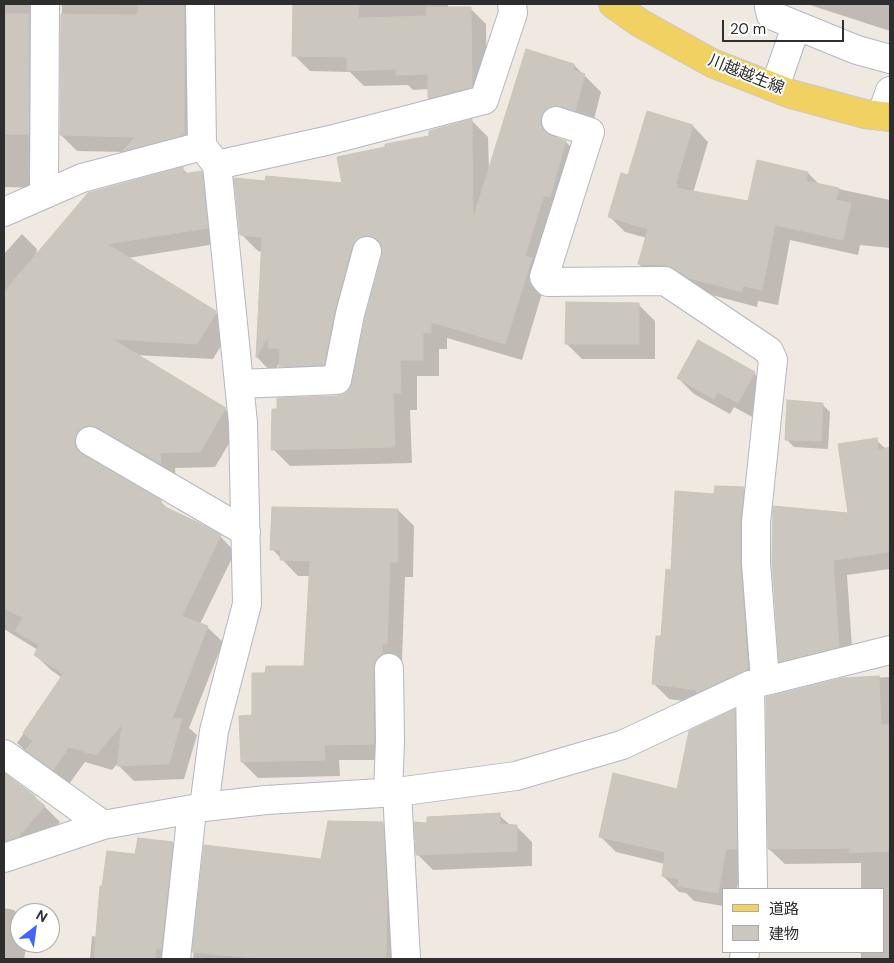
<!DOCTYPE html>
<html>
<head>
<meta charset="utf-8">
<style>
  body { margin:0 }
  #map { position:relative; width:894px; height:963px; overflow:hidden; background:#efe9e1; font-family:"DM Sans","Noto Sans JP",sans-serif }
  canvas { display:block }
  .frame { position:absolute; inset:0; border:5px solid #2e2e2e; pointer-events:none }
  .legend { position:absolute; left:722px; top:888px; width:162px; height:65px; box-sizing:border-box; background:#fff; border:1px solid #ababab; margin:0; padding:6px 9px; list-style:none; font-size:15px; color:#2e2e2e }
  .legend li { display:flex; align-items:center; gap:10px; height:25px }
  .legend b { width:25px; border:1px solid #ababab }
  .north { position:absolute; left:10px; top:903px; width:50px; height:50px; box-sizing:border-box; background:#fff; border:1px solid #ababab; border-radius:50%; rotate:30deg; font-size:14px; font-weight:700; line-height:20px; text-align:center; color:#2e2e2e }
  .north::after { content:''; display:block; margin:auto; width:18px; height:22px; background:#4264fb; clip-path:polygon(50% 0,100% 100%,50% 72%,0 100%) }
  .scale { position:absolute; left:722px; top:20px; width:122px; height:22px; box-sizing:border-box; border:2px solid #2e2e2e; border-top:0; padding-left:6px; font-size:15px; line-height:18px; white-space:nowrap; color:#2e2e2e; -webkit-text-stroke:4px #fff; paint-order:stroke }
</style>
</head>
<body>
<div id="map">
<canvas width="894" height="963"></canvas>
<div class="frame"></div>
<ul class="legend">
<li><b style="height:6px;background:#f2d163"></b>道路</li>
<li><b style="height:14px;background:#cbc7bf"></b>建物</li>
</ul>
<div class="north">N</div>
<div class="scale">20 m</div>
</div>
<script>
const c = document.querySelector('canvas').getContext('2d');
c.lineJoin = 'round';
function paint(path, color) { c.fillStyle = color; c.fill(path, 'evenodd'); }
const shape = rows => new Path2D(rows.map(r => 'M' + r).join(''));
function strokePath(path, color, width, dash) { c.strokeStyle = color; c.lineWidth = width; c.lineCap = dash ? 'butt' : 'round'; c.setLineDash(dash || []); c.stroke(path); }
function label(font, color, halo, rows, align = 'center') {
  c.font = font + ' "DM Sans","Noto Sans JP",sans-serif'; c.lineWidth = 4; c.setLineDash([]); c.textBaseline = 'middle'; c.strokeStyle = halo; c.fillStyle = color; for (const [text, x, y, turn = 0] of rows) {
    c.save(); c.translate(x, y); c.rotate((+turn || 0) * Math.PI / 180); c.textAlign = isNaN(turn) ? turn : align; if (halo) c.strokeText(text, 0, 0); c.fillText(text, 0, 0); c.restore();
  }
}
paint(shape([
  [4,4,206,4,199,150,140,166,126,152,77,151,61,135,62,4,54,6,39,188,4,187],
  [294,4,448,4,448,8,470,8,486,24,487,103,445,114,429,98,429,89,413,90,408,85,364,86,350,72,310,71,294,55],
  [807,4,890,4,890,31],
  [574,65,601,92,592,127,557,134,557,139,566,142,582,159,522,360,447,338,447,349,439,349,439,376,417,376,417,410,410,410,412,463,290,466,273,449,338,397,345,395,351,390,383,252,380,252,341,381,297,383,281,366,281,360,273,374,257,357,263,252,258,251,241,234,267,182,344,184,430,137,472,121,488,137,489,171],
  [693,126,708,142,693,193,749,203,808,173,820,185,890,200,890,248,860,245,858,255,790,240,778,305,758,301,757,307,655,280,639,264,647,238,625,232,610,217,629,177],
  [183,169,188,174,201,172,217,187,222,243,128,258,215,312,231,329,213,359,135,355,225,409,240,425,215,467,175,468,176,478,92,448,89,458,90,461,160,501,169,510,220,536,235,552,200,624,207,627,223,642,189,728,197,735,184,779,134,781,117,764,112,770,85,762,69,784,33,758,17,743,62,678,51,670,35,655,38,650,4,629,4,254,22,234,37,249,36,255],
  [639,305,655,321,655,359,582,359,566,343],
  [699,342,754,373,770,389,754,418,734,407,730,414,694,394,678,378],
  [822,404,830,412,828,449,794,447,786,439],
  [876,440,886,449,890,448,890,569,847,575,853,662,796,676,780,661,850,515],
  [743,488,759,504,764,685,710,705,669,699,653,683,672,571,715,495],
  [398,510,414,526,413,577,405,577,402,660,398,659,390,760,339,760,340,776,258,778,242,762,267,674,306,667,310,576,298,576,272,549],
  [890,677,890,959,861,959,861,952,883,952,883,889,861,889,861,863,785,864,769,849,842,679],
  [734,711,750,727,741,865,737,889,723,889,723,906,694,901,686,893,679,892,663,876,665,864,616,852,601,837,678,791],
  [4,775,34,796,60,822,35,851,4,848],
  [499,815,511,826,516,826,532,842,532,866,433,870,417,854,428,824],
  [382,823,398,839,401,959,193,959,205,847,322,860],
  [172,843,188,859,177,959,90,959,92,936,97,937,137,856],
  [4,908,14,910,20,916,20,943,27,943,24,959,4,959]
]), '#0003');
const building = shape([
  [138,4,184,4,184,135,123,151,135,137,60,135,61,14,138,15,138,4],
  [293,4,359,4,358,18,427,16,426,7,471,7,472,87,428,98,428,74,396,75,396,69,347,71,347,57,292,56,293,4],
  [4,14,29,14,29,134,4,134,4,14],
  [526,49,574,64,573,70,585,74,575,111,561,106,553,106,545,110,541,117,541,125,545,132,551,136,566,141,550,197,544,195,525,256,532,258,505,344,431,322,431,333,423,333,423,360,400,360,401,393,393,393,395,447,271,450,272,409,277,409,277,398,338,396,345,394,350,389,352,383,365,318,382,255,382,247,378,240,371,236,363,236,356,240,352,246,335,310,324,365,279,367,280,349,268,348,268,337,256,358,262,237,240,235,234,178,265,181,266,176,342,183,337,157,385,147,385,144,429,136,429,131,472,119,473,219,526,49],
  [647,111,693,125,676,183,678,184,676,188,748,201,757,160,808,172,806,181,839,188,836,200,851,203,843,240,775,225,762,290,743,286,742,292,689,278,674,268,665,265,638,264,648,229,608,217,621,173,628,175,647,111],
  [183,167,183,174,202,171,208,228,107,244,216,311,216,313,197,344,112,339,226,408,200,452,160,453,161,464,98,428,91,425,83,427,77,433,74,441,77,449,82,454,161,500,161,505,199,523,221,535,182,616,208,626,172,719,182,718,169,764,117,766,122,724,96,755,69,747,53,770,25,750,33,741,23,733,63,674,34,655,39,645,15,631,23,618,4,608,4,292,88,193,183,167],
  [566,302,639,303,639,344,565,344,566,302],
  [698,340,755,372,738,403,717,392,714,399,677,378,698,340],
  [787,400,823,403,821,441,785,440,787,400],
  [877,438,878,450,890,447,890,552,833,560,839,647,779,662,772,562,773,506,848,513,838,444,877,438],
  [715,486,744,487,740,522,740,563,748,669,696,693,697,690,652,684,656,636,661,636,666,569,671,570,675,491,714,494,715,486],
  [272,507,398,509,398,562,390,562,387,644,382,644,383,654,376,660,373,668,374,744,324,745,325,760,241,762,239,716,252,715,252,673,265,673,266,666,304,666,310,561,280,560,281,550,270,550,272,507],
  [879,676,881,725,888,725,890,769,890,851,849,853,849,848,768,849,766,697,842,678,879,676],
  [735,709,737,849,726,849,718,893,677,886,679,879,662,876,665,852,599,837,613,773,677,789,689,731,735,709],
  [4,773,35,796,34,797,45,806,18,837,4,842,4,773],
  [500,813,500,824,517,825,517,851,416,855,414,822,427,823,427,817,500,813],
  [328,821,383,822,387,891,386,959,263,959,192,952,204,845,321,859,328,821],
  [138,838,173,842,161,949,156,948,155,959,94,959,100,886,102,886,107,851,135,854,138,838]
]);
paint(building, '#cbc7bf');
strokePath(building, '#cbc5ba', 1);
const minor = shape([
  [770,4,769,7,771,15,857,50,890,59],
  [775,87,796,26],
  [881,116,890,91],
  [556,121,590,132,544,277,548,282,665,281,769,351,773,360,756,522,756,563,765,680],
  [202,146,217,165,243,423,247,604,214,731,204,807],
  [217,165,330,140,484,100,513,13,512,4],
  [44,193,45,4],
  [4,212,82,178,202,146,200,4],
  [239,384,337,380,350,314,367,251],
  [90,441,246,532],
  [750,685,753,889],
  [4,754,103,825],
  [388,792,390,741,389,668],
  [397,792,406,959],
  [4,858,103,825,204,807,266,800,397,792,516,776,622,745,750,685,890,650],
  [176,959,192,810],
  [744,959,745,952]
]);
const major = shape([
  [613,4,640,23,712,63,791,94,865,114,890,117]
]);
strokePath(minor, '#b4b7c1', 30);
strokePath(major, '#c9c9c9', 30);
strokePath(minor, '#fff', 28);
strokePath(major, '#f2d163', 28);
label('16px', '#2e2e2e', '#fff', [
  ["川越越生線",746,75,22]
]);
</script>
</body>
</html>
